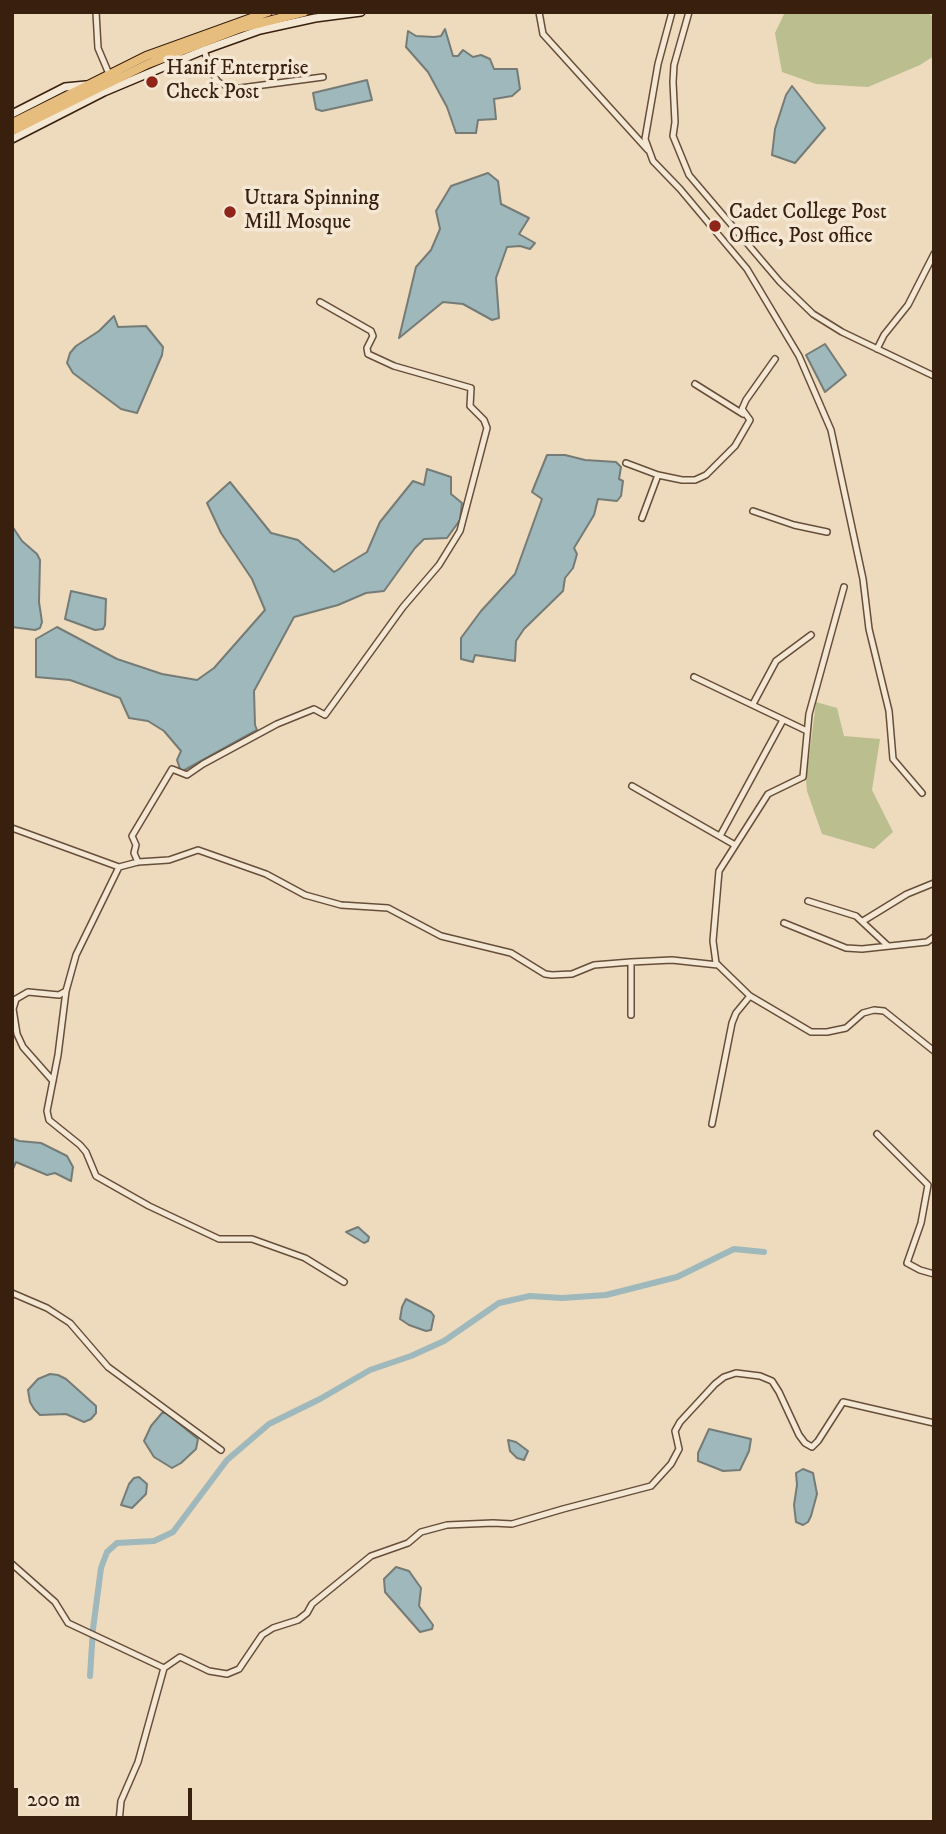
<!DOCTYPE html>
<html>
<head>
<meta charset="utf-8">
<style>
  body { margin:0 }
  #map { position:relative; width:946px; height:1834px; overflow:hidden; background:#eedabd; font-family:"IM FELL DW Pica",serif }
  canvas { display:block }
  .frame { position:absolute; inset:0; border:14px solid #381f0e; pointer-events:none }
  .scale { position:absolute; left:14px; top:1788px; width:178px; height:32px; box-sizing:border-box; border:4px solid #381f0e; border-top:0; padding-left:9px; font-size:21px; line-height:24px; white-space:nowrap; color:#381f0e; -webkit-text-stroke:5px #f4e7d4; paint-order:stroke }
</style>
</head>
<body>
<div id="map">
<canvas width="946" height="1834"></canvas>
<div class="frame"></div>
<div class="scale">200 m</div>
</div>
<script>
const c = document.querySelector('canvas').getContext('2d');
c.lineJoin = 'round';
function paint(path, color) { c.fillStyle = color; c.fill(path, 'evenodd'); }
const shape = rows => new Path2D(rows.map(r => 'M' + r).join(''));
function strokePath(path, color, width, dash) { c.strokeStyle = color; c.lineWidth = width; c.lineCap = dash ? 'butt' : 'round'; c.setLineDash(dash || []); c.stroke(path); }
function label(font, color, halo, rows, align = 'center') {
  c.font = font + ' "IM FELL DW Pica",serif'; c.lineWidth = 7; c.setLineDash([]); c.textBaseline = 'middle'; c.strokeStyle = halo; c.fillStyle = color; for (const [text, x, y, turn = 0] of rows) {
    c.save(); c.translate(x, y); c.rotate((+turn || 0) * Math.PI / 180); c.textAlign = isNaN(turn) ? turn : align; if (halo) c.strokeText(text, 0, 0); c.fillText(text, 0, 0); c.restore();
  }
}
paint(shape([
  [785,12,926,12,934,17,934,56,920,65,868,87,816,84,782,72,775,33],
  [816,702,837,708,844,736,880,739,872,790,893,832,874,849,822,834,807,791,806,781]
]), '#bbbe8f');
const water = shape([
  [445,29,453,56,458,56,463,50,473,57,481,55,490,59,494,69,517,69,520,89,512,96,494,99,496,119,478,120,476,133,456,133,447,107,428,72,406,47,408,31,416,36,434,37,441,36,445,29],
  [367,80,372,100,322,111,316,109,313,93,367,80],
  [792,86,825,128,795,163,772,155,775,129,786,95,792,86],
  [488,173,498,181,501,204,529,218,519,234,535,243,530,249,520,246,507,247,496,278,499,318,492,320,463,304,443,302,399,338,416,267,431,250,440,229,436,211,451,186,488,173],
  [114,316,118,327,146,326,163,347,162,355,137,413,121,409,73,373,67,363,70,353,76,346,99,331,114,316],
  [825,344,846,375,825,392,806,355,825,344],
  [547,455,565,455,585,460,616,462,621,467,619,479,623,481,621,496,617,501,598,499,594,515,574,548,577,554,573,568,565,578,563,591,524,629,516,641,515,661,475,655,473,662,461,659,461,638,481,611,515,574,542,499,532,492,547,455],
  [427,469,451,477,451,494,462,503,460,520,447,538,424,539,415,548,384,591,366,593,338,605,294,617,254,691,255,725,257,730,181,772,177,760,181,751,164,731,148,721,129,718,120,698,70,680,36,677,36,639,57,627,117,659,162,674,197,680,214,668,265,610,252,579,221,533,207,503,230,482,271,533,298,540,334,572,367,552,380,522,413,481,424,485,427,469],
  [12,526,22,541,37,554,40,560,39,602,42,622,40,628,35,630,12,627,12,526],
  [71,591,106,599,105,625,103,629,95,630,65,619,71,591],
  [12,1138,19,1141,41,1143,67,1156,73,1167,71,1181,55,1173,47,1175,16,1162,12,1171,12,1138],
  [358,1227,369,1237,368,1241,364,1243,346,1232,358,1227],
  [406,1299,431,1312,434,1316,431,1330,426,1331,409,1325,400,1319,402,1307,406,1299],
  [50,1374,58,1375,66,1379,96,1406,96,1413,91,1419,84,1422,66,1414,40,1415,34,1409,30,1402,28,1390,38,1379,50,1374],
  [162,1413,166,1413,198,1439,196,1449,181,1463,172,1468,154,1457,144,1441,151,1426,162,1413],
  [709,1429,751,1439,749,1451,740,1470,723,1471,698,1461,698,1453,709,1429],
  [508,1440,516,1442,528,1451,524,1460,517,1458,510,1451,508,1440],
  [803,1469,813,1473,817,1494,811,1516,808,1522,803,1525,796,1522,794,1505,797,1485,796,1473,803,1469],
  [139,1477,147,1484,146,1494,132,1508,121,1505,129,1484,134,1478,139,1477],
  [396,1567,409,1571,421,1588,419,1606,433,1625,432,1629,420,1632,385,1592,384,1579,396,1567]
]);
paint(water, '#9eb8bb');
strokePath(water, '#757b76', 2);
strokePath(shape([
  [90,1676,93,1629,101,1568,107,1552,117,1543,154,1541,173,1532,227,1460,269,1424,320,1399,370,1370,411,1356,444,1341,499,1303,530,1296,562,1298,606,1295,677,1277,734,1249,764,1252]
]), '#9eb8bb', 6);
const minor = shape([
  [96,12,98,48,109,74],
  [539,12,543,34,648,150],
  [672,12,658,64,645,139,653,161,680,189,747,269,799,356,831,430,863,579,869,629,889,711,893,759,922,793],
  [689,12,674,65,673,82,675,122,673,136,689,175,780,282,813,314,842,332,934,376],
  [204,49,209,68,218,82,233,89,323,77],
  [877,349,884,335,908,305,934,254],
  [695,384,743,414],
  [626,463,658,475,682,480,695,480,706,475,735,446,750,420,742,409,746,400,775,359],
  [753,511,794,525,827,532],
  [642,518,658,475],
  [844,587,809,714,803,777,768,794,719,871,713,941,716,963,750,996,811,1032,827,1032,846,1028,863,1013,874,1010,884,1011,934,1051],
  [694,677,807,731],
  [753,704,776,661,811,635],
  [632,786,735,845],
  [12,828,119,867,138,862,169,860,198,850,266,874,305,895,341,905,388,908,441,936,511,953,545,974,552,975,572,974,594,965,631,962,672,960,718,965],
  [720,836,783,720],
  [138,862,134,853,136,845,132,836,172,769,187,775,203,764,277,724,314,709,325,715,403,607,439,565,460,531,487,428,484,420,470,406,471,388,394,366,368,354,367,348,373,336,371,331,320,302],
  [119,867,76,955,66,991,58,1055,47,1111,49,1120,80,1145,86,1152,96,1176,149,1206,219,1239,252,1239,305,1258,344,1282],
  [808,901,856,916,887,945],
  [863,921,907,894,934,883],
  [784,923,846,948,862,949,927,942,934,937],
  [631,962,631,1015],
  [53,1081,23,1047,17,1034,13,1009,16,999,28,992,59,995,66,991],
  [712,1124,732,1023,736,1013,750,996],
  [877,1134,928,1185,921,1223,907,1263,920,1270,934,1274],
  [12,1293,47,1308,70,1323,108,1367,221,1450],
  [12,1564,55,1602,68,1623,164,1668],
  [119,1822,121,1801,138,1762,164,1668,180,1657,209,1671,227,1674,239,1669,262,1635,273,1628,298,1620,307,1613,312,1604,371,1556,408,1543,421,1532,447,1525,493,1523,512,1524,563,1509,651,1486,671,1464,679,1449,675,1431,680,1422,715,1384,724,1377,736,1373,760,1376,772,1381,779,1392,799,1435,805,1443,812,1447,818,1441,843,1402,934,1423]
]);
const secondary = shape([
  [12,114,65,87,86,85],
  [12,139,104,92,204,50,260,30,315,18,361,12]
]);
const trunk = shape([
  [12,123,146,56,268,12],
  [12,131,148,64,241,28,304,12]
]);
strokePath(minor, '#664e3a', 8);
strokePath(secondary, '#381f0e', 10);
strokePath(trunk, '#381f0e', 10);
strokePath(minor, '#f4e7d4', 5);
strokePath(secondary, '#f4e7d4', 7);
strokePath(trunk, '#e7bd7e', 8);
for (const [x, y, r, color] of [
  [152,82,7,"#8f2418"],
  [230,212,7,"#8f2418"],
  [715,226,7,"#8f2418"]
]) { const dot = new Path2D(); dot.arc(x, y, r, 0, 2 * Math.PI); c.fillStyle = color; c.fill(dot); strokePath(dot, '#f4e7d4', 2.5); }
label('21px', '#381f0e', '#f4e7d4', [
  ["Hanif Enterprise",166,70],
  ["Check Post",166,94],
  ["Uttara Spinning",244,200],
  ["Mill Mosque",244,224],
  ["Cadet College Post",729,214],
  ["Office, Post office",729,238]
], 'left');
</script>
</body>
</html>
